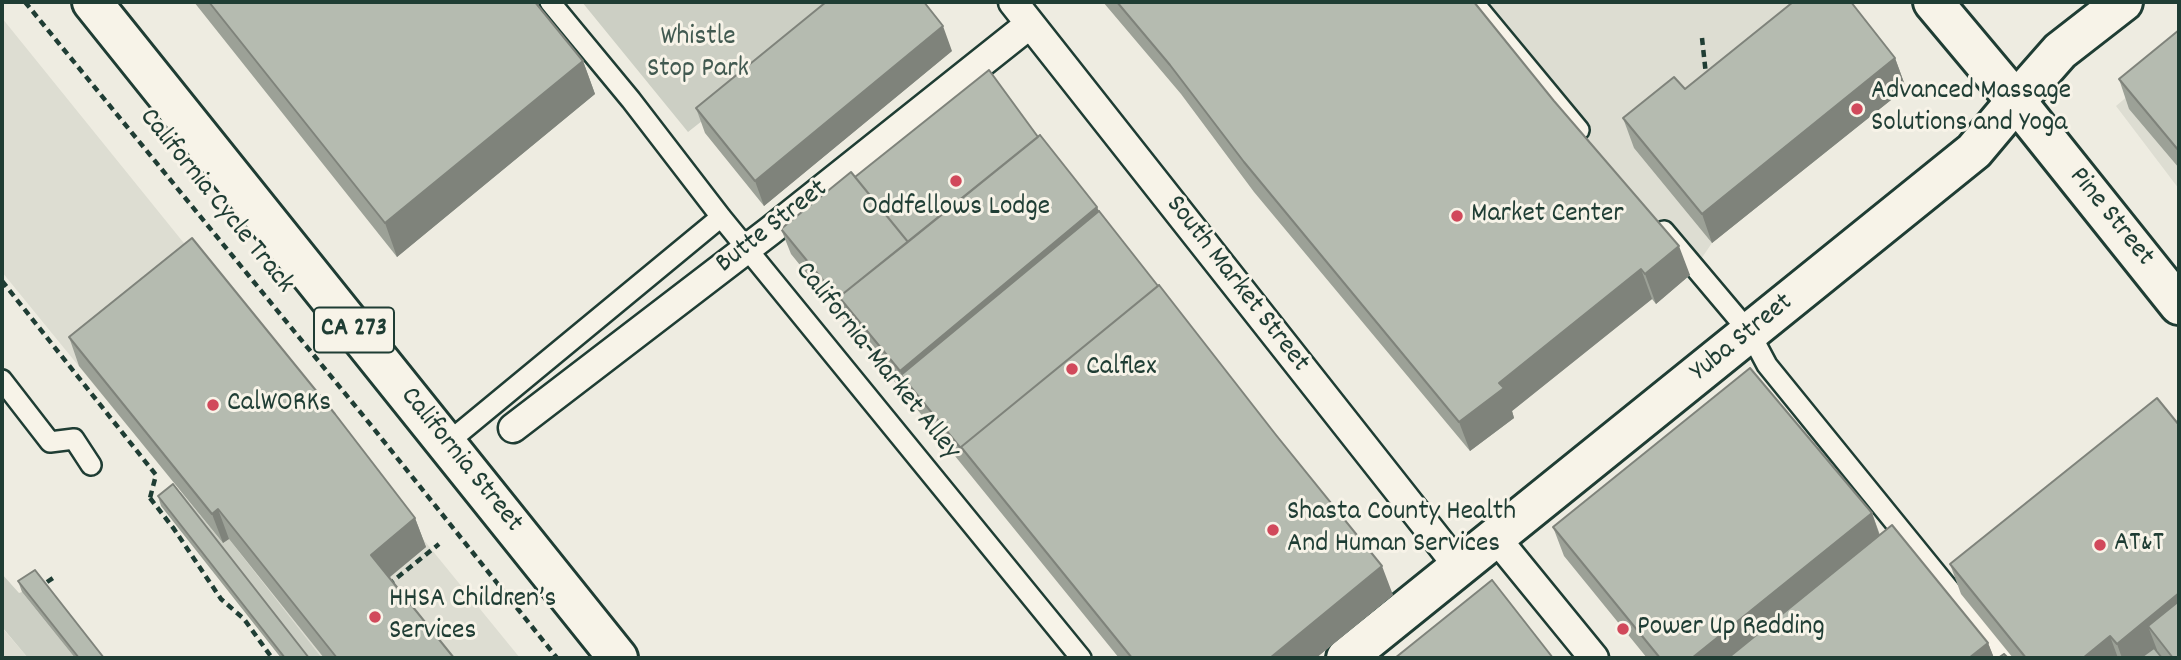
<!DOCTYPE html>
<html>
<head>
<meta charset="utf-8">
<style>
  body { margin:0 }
  #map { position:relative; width:2181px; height:660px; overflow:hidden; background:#eeece1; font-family:Dekko,sans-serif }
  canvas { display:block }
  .frame { position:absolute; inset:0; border:4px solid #1f3d34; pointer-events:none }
</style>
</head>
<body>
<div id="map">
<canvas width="2181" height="660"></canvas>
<div class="frame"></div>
</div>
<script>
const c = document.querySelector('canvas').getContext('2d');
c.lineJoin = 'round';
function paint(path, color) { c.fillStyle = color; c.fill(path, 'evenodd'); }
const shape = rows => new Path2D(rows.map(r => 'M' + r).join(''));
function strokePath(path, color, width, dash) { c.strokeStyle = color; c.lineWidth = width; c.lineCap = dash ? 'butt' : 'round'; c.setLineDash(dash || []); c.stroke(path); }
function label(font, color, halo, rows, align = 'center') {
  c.font = font + ' Dekko,sans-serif'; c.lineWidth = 6; c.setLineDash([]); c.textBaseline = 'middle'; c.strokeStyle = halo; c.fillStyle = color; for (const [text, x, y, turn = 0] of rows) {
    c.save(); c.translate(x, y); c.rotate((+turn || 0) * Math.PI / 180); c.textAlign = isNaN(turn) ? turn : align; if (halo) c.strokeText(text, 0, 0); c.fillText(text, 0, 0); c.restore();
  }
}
paint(shape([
  [1461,2,1839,2,1906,88,1712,243,1690,275],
  [2,18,436,555,520,658,322,658,229,539,223,543,2,272],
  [2179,53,2179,189,2116,106],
  [2,627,4,630,28,658,2,658]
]), '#ddddd2');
paint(shape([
  [582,2,853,2,688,132],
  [181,492,223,543,229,539,322,658,305,658,177,495],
  [2,574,19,593,22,592,75,658,28,658,2,627]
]), '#cccfc4');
const service = shape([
  [550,2,631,100,721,217,1081,658],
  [1473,2,1579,130],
  [1664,231,1750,333,1767,365,2005,658],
  [2,380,50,442,74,439,91,465],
  [446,444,721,217]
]);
const pedestrian = shape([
  [1013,2,1459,567],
  [513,428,770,231,1030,24],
  [1496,538,1594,658]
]);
const minor = shape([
  [1346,658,1974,151,2016,101]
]);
const tertiary = shape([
  [2016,101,2060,51,2123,2]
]);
const primary = shape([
  [92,2,618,658],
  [1933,2,2016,101,2179,305]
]);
strokePath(service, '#1f3d34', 24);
strokePath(pedestrian, '#1f3d34', 33);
strokePath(minor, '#1f3d34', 44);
strokePath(tertiary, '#1f3d34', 44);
strokePath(primary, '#1f3d34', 44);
strokePath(shape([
  [25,2,370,424,557,658],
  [1702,38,1706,75],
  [2,281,156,475,150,498,147,500],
  [150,498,174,529,221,599,244,619,272,658],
  [47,582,56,576],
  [388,585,439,544]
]), '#1f3d34', 4.5, [7, 5]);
strokePath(service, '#f7f3e8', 19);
strokePath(pedestrian, '#f7f3e8', 28);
strokePath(minor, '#f7f3e8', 38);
strokePath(tertiary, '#f7f3e8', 38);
strokePath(primary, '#f7f3e8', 38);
paint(shape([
  [194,2,535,2,583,61,595,94,397,257],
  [1103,2,1474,2,1690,275,1656,304,1652,299,1512,411,1514,418,1470,451,1254,192,1181,94],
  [2179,30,2179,168,2129,109,2119,79],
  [952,51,764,206,705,133,696,108],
  [1895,58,1906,88,1712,243,1634,148,1623,118,1685,89],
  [1038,137,1097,207,1099,211,1393,595,1316,658,1119,658,791,254,781,229,855,177],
  [69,337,415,518,426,547,389,578,454,658,324,658,229,539,223,543,79,366],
  [2179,425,2179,658,2013,658,1961,594,1950,564],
  [158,496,309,658,281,658,161,506],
  [1872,513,1880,535,1988,643,1994,658,1647,658,1564,556,1553,527],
  [18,581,104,658,75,658,22,592]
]), '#9ca197');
paint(shape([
  [943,26,952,51,764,206,755,181],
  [1895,58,1906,88,1712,243,1702,214],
  [583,61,595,94,397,257,385,223],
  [1097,207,1108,237,901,375,910,400,900,371],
  [1679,246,1690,275,1656,304,1645,274],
  [1641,269,1652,299,1512,411,1514,418,1470,451,1459,422,1499,383],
  [218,509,229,539,223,543,212,514],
  [1872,513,1882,543,1739,658,1692,658],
  [415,518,426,547,381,584,371,555],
  [1382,566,1393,595,1316,658,1270,658],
  [2179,593,2179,631,2148,626,2157,650,2147,658,2122,658,2117,644],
  [2110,636,2118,658,2083,658],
  [1988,643,1994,658,1969,658]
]), '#7f837b');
const building = shape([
  [209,2,535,2,583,61,385,223,209,2],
  [826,2,924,2,943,26,755,181,696,108,826,2],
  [1117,2,1474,2,1554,101,1679,246,1645,274,1641,269,1499,383,1504,388,1459,422,1244,162,1170,65,1117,2],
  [1793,2,1851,2,1895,58,1702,214,1623,118,1674,77,1685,89,1793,2],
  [2179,30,2179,151,2119,79,2179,30],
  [989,70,1038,137,908,242,855,177,989,70],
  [1040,135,1097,207,900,371,839,297,1040,135],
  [851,172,908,242,839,297,840,301,781,229,851,172],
  [1099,211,1158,286,961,447,963,451,901,375,1099,211],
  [192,238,335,414,415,518,371,555,454,658,337,658,218,509,212,514,69,337,192,238],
  [1159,285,1276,435,1382,566,1270,658,1132,658,961,447,1159,285],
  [1750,368,1872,513,1692,658,1660,658,1553,527,1750,368],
  [2157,398,2179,425,2179,593,2117,644,2110,636,2083,658,2026,658,1950,564,2157,398],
  [173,484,309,658,285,658,158,496,173,484],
  [1892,525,1988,643,1969,658,1728,658,1892,525],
  [35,570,104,658,79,658,18,581,35,570],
  [1492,580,1553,658,1395,658,1492,580],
  [2179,601,2179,658,2173,658,2148,626,2179,601],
  [2154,648,2162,658,2140,658,2154,648],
  [2004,654,2008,658,1998,658,2004,654]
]);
paint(building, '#b5bbb0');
strokePath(building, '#7f837b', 2);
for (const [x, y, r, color] of [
  [1857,109,7,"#d1495b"],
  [956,181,7,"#d1495b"],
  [1457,216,7,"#d1495b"],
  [1072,369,7,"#d1495b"],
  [213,405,7,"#d1495b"],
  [1273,530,7,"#d1495b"],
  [2100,545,7,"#d1495b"],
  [375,617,7,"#d1495b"],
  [1623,629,7,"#d1495b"]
]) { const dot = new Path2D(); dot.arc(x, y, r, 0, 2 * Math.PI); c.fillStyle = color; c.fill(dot); strokePath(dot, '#f7f3e8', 2.5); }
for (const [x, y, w] of [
  [354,330,80]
]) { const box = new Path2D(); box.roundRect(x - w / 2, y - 22.5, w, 45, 5); c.fillStyle = '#f7f3e8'; c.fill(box); strokePath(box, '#1f3d34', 2); }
label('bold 26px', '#1f3d34', null, [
  ["CA 273",354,330]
]);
label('28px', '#425a51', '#f7f3e8', [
  ["Whistle",698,39],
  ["Stop Park",698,71]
]);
label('28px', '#1f3d34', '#f7f3e8', [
  ["Advanced Massage",1871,93],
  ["Solutions and Yoga",1871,125],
  ["Oddfellows Lodge",956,209,"center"],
  ["Market Center",1471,216],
  ["Calflex",1086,369],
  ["CalWORKs",227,405],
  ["Shasta County Health",1287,514],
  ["And Human Services",1287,546],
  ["AT&T",2114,545],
  ["HHSA Children’s",389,601],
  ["Services",389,633],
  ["Power Up Redding",1637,629]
], 'left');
label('28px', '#1f3d34', '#f7f3e8', [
  ["California Cycle Track",215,202,51],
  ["Pine Street",2110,218,51],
  ["Butte Street",773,228,-38],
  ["South Market Street",1236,285,52],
  ["Yuba Street",1743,339,-39],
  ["California-Market Alley",876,362,51],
  ["California Street",460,461,51]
]);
</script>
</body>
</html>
